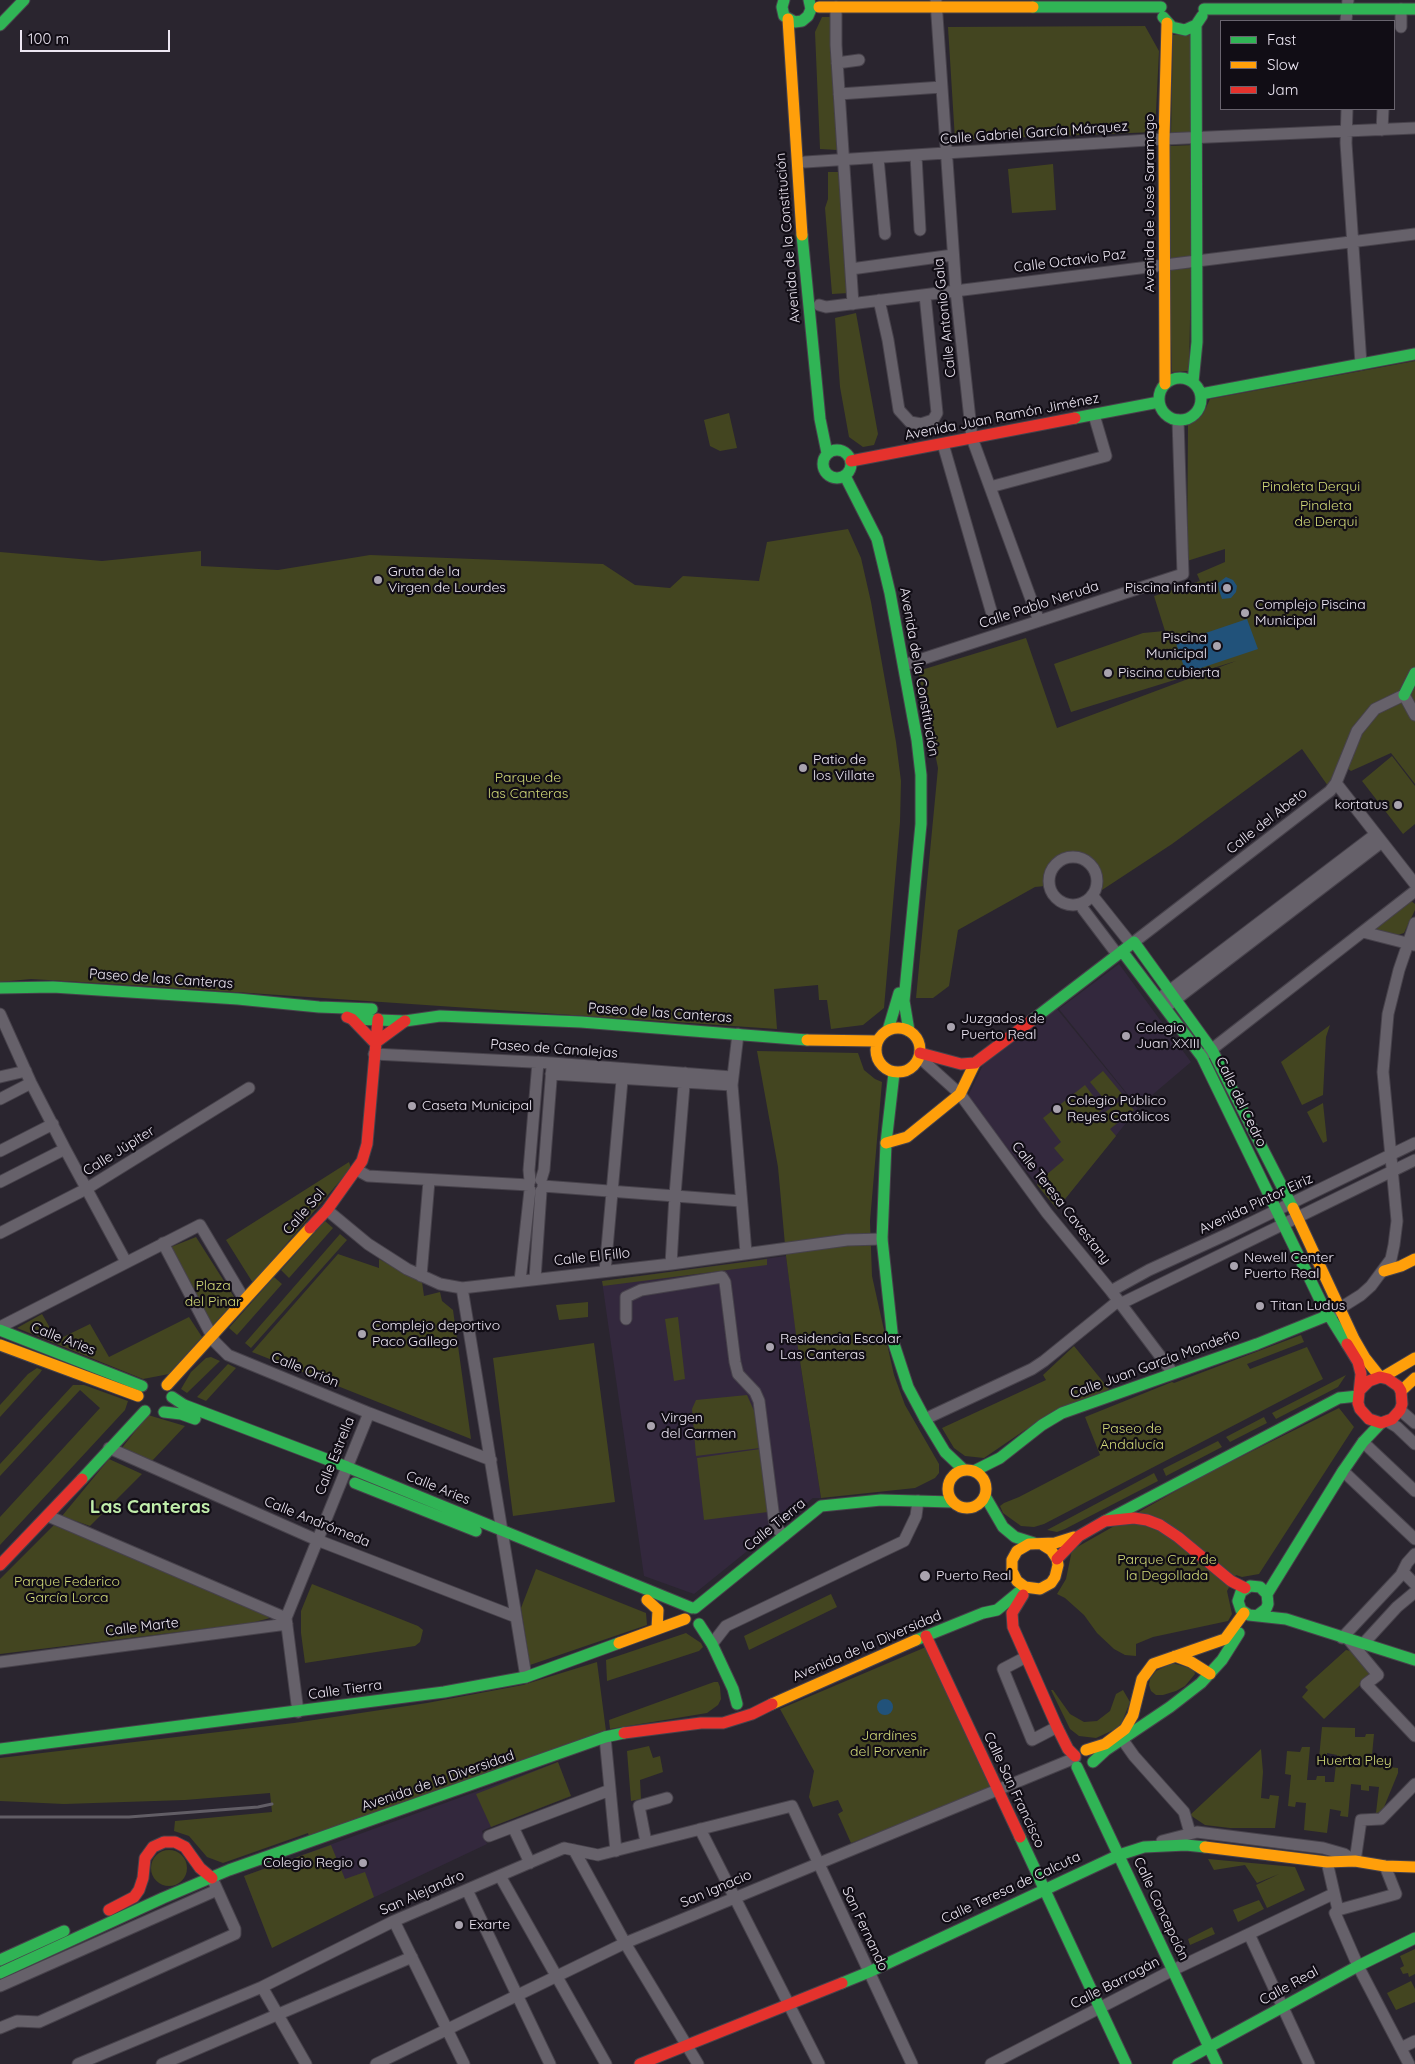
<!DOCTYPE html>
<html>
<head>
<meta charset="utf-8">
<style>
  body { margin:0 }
  #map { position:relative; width:1415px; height:2064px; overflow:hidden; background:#2a252f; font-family:Quicksand,sans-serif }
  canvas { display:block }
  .legend { position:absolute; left:1220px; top:20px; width:175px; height:90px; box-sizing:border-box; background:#110d15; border:1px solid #69646e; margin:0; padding:6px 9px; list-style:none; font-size:15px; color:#ede7f3 }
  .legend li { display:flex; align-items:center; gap:10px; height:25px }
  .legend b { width:25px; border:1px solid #69646e }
  .scale { position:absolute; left:20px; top:30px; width:150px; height:22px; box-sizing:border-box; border:2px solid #ede7f3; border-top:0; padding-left:6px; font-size:15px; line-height:18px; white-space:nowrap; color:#ede7f3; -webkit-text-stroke:4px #110d15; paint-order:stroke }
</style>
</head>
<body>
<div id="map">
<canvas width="1415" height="2064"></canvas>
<ul class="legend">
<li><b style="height:6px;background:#30b455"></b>Fast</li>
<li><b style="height:6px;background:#ff9f0a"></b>Slow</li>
<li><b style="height:6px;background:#e5322d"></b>Jam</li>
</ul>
<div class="scale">100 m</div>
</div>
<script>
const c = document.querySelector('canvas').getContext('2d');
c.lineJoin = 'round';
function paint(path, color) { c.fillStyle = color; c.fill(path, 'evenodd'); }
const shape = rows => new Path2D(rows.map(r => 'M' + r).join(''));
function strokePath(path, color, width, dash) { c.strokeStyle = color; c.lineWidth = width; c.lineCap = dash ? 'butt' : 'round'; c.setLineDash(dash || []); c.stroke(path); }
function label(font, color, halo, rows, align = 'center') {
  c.font = font + ' Quicksand,sans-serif'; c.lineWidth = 4.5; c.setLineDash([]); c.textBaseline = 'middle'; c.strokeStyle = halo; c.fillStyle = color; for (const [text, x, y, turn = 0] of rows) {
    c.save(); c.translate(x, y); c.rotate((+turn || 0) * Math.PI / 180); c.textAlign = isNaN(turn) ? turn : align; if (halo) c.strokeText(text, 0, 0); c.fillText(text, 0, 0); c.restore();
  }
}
paint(shape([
  [1119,964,1191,1062,1138,1107,1059,1009],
  [1057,1009,1138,1108,1057,1209,967,1098,983,1065],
  [786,1256,801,1368,821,1498,813,1498,694,1594,644,1576,602,1281],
  [558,1762,571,1796,486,1829,482,1831,487,1844,271,1946,244,1876]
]), '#33283d');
paint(shape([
  [822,17,831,17,833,27,833,87,838,150,820,149,815,32],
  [1145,26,1159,51,1155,132,955,140,948,27],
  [1194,34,1194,135,1171,134,1173,35],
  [1194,145,1192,256,1168,260,1170,146],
  [1053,164,1056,210,1012,213,1008,169],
  [828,172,839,172,849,293,832,294,825,208,828,199],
  [1191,268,1189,371,1172,372,1169,270],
  [856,313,878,434,874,445,863,447,849,437,840,387,835,318],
  [1415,361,1415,784,1391,753,1351,771,1340,763,1328,786,1302,749,1172,844,1102,890,1099,871,1095,863,1065,855,1060,856,1051,863,1046,875,1045,886,1035,887,958,930,949,986,933,998,916,998,938,768,918,671,1026,638,1057,728,1236,661,1071,712,1054,664,1143,633,1165,631,1154,596,1200,581,1197,574,1225,562,1225,549,1187,561,1188,425,1203,414,1210,399],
  [729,413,737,448,720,451,710,446,704,420],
  [848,529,861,558,871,602,896,742,901,781,900,822,884,1008,863,1025,831,1029,827,1000,819,1000,818,985,774,989,777,1029,147,986,31,979,0,982,0,552,102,561,201,551,201,566,278,570,370,555,603,564,635,585,670,588,683,576,759,581,767,542],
  [1392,756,1415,786,1415,824,1403,834,1362,781],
  [1410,900,1415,904,1415,910,1404,933,1391,937,1377,929,1377,925],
  [1330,1025,1326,1037,1323,1095,1302,1105,1281,1062],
  [757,1051,858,1053,864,1070,875,1079,882,1082,870,1221,872,1276,894,1375,905,1405,939,1464,939,1473,935,1478,915,1488,821,1498,796,1335,786,1256,778,1167],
  [1103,1071,1122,1094,1109,1105,1090,1082],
  [1085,1085,1103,1109,1098,1113,1100,1116,1124,1098,1134,1110,1110,1129,1116,1136,1057,1209,1037,1185,1039,1181,1064,1160,1054,1148,1061,1142,1043,1118],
  [1323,1103,1327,1141,1323,1143,1307,1112],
  [349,1162,351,1168,253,1283,226,1240],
  [325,1221,333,1228,289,1278,281,1270],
  [340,1234,347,1240,251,1348,245,1343],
  [196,1237,236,1300,212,1326,171,1247],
  [338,1254,379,1268,379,1259,422,1282,424,1296,440,1292,442,1301,453,1310,471,1439,252,1352],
  [767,1259,767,1265,603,1286,602,1281],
  [274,1277,282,1284,237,1335,229,1328],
  [588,1302,588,1317,559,1320,556,1305],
  [42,1314,57,1340,90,1324,109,1357,189,1317,202,1337,169,1374,143,1379,17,1328],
  [678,1317,685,1379,674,1381,665,1319],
  [1301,1335,1304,1342,1247,1364,1250,1369,1307,1347,1323,1379,1044,1524,1034,1527,1021,1526,1003,1513,1000,1506,1004,1503,1019,1497,1100,1455,1085,1417,1172,1382,1174,1383,1182,1380],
  [594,1343,615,1502,513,1516,493,1358],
  [1074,1346,1109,1389,1025,1430,984,1458,965,1456,954,1448,942,1428,1046,1380,1043,1375],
  [211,1357,220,1361,187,1393,181,1389,191,1372,206,1358],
  [228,1364,236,1368,206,1401,197,1397],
  [37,1368,42,1370,40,1373,0,1417,0,1405,28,1374],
  [1346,1375,1338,1387,1276,1419,1272,1413],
  [73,1385,84,1385,128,1401,125,1410,0,1545,0,1517,100,1408,80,1390,0,1476,0,1464],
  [747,1395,755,1413,760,1448,696,1456,692,1409,696,1400],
  [1339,1408,1354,1427,1259,1574,1242,1577,1236,1575,1227,1591,1232,1614,1228,1621,1153,1637,1136,1644,1136,1656,1125,1655,1114,1649,1097,1633,1084,1615,1065,1598,1057,1594,1066,1579,1072,1550,1204,1475],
  [148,1415,185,1426,151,1462,121,1449],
  [1264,1417,1267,1423,1230,1442,1226,1437],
  [1218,1441,1222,1447,1166,1476,1163,1469],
  [760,1449,768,1512,704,1520,697,1458],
  [109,1459,142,1474,90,1526,62,1516],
  [1154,1473,1158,1481,1065,1529,1057,1532,1047,1530],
  [54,1525,252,1608,270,1618,251,1623,0,1654,0,1579],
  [536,1569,646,1613,647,1625,530,1665,521,1608],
  [312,1584,418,1626,423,1630,420,1642,415,1646,305,1663,301,1633,301,1611],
  [831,1594,837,1607,749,1650,744,1636],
  [686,1633,701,1643,703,1647,699,1651,607,1681,606,1660],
  [926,1647,992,1789,851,1843,838,1814,843,1811,838,1800,813,1807,809,1797,814,1771,780,1709],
  [1346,1650,1356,1652,1373,1673,1324,1719,1302,1697,1308,1690,1305,1687],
  [597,1662,606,1731,309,1837,308,1833,223,1863,207,1857,189,1836,174,1831,175,1821,272,1812,270,1793,185,1800,64,1804,0,1801,0,1758,294,1723,427,1703,523,1685],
  [1172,1663,1194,1669,1195,1674,1185,1686,1176,1691,1163,1695,1156,1695,1151,1691,1149,1685,1150,1679,1156,1671],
  [714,1682,718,1682,720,1687,721,1699,718,1705,707,1713,610,1729,609,1720],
  [1051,1690,1053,1690,1070,1714,1084,1722,1097,1721,1110,1711,1116,1694,1123,1690,1130,1702,1120,1727,1096,1738,1079,1736,1070,1729],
  [1322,1727,1355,1728,1355,1737,1365,1737,1366,1734,1374,1734,1371,1766,1381,1768,1382,1762,1389,1763,1389,1767,1398,1768,1398,1773,1382,1812,1376,1813,1379,1787,1369,1786,1369,1791,1361,1790,1361,1785,1351,1784,1348,1817,1340,1816,1341,1811,1330,1809,1327,1833,1304,1830,1306,1803,1296,1802,1295,1807,1288,1806,1291,1775,1285,1774,1287,1751,1300,1752,1302,1747,1310,1747,1307,1780,1316,1780,1317,1776,1325,1776,1325,1782,1334,1782,1337,1755,1327,1753,1327,1759,1319,1758],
  [649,1746,653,1758,660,1756,663,1772,640,1780,641,1799,631,1801,627,1751],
  [1261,1749,1263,1772,1261,1798,1269,1799,1270,1795,1279,1796,1275,1828,1230,1828,1205,1825,1190,1815],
  [558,1762,571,1796,491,1827,476,1794],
  [331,1845,345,1879,365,1872,374,1897,272,1948,244,1876],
  '151 1868a18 18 0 1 1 36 0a18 18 0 1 1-36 0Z',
  [1208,1859,1295,1867,1305,1890,1267,1908,1256,1885,1279,1874,1257,1883,1245,1865,1214,1870],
  [1259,1900,1264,1909,1238,1922,1233,1910],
  [1212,1927,1215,1934,1190,1945,1188,1939],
  [1415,1949,1415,1974,1409,1977,1408,1973,1403,1974,1400,1968,1404,1966,1400,1956],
  [1411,1981,1415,1989,1415,2002,1396,2010,1387,1993]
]), '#434520');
paint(shape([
  [1226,577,1233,580,1237,586,1236,592,1231,598,1222,599,1219,590,1218,583],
  [1247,619,1258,649,1186,673,1176,643],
  '877 1707a8 8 0 1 1 16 0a8 8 0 1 1-16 0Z'
]), '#21527a');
const street = shape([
  [936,1,956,291,972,438,1039,621],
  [836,7,836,45,853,304],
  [1346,21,1348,0],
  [1401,27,1401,9],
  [837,63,859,60],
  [839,94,942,87],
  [1347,109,1346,143,1361,364],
  [1382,130,1383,109],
  [916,156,920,230],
  [878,158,885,234],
  [805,162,1164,139,1415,128],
  [851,269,953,255],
  [879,300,888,340,899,410,910,422,921,424,933,420,937,413,925,295],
  [819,305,826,307,1415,234],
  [943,444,992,614],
  [990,487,1106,456,1094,415],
  [904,665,1183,574,1178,420],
  [1336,783,1415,884],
  '1049 881a24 24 0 1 1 48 0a24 24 0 1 1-48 0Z',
  [1092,895,1131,944],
  [1082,903,1083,909,1117,954],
  [1363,932,1414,945],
  [1134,942,1330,791,1336,783,1357,731,1375,709,1404,695,1415,715],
  [1164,995,1376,834],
  [1170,1004,1382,842],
  [0,1014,31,1083,65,1149,126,1262],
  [738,1034,732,1085,746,1253],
  [1207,1053,1415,891],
  [374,1054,552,1063,732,1077],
  [919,1057,960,1094,1047,1213,1111,1291,1173,1373],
  [551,1074,732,1085],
  [0,1077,26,1071],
  [0,1099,31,1083],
  [0,1151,53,1124],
  [357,1170,368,1176,529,1185],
  [541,1180,544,1170,552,1067],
  [530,1181,529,1170,538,1062],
  [0,1182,65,1149],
  [543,1186,741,1201],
  [327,1210,368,1244,407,1269,440,1284,462,1288,671,1264,847,1240,882,1239],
  [0,1233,86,1189,249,1088],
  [163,1243,215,1342,228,1355,369,1413,491,1460],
  [671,1264,675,1195,685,1073],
  [605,1271,623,1069],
  [421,1276,429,1181],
  [535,1279,541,1191],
  [520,1281,530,1190],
  [462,1288,526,1677],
  [1111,1291,1149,1270,1232,1232,1415,1143],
  [1120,1304,1415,1160],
  [1334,1312,1361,1295,1371,1286,1391,1259,1394,1245,1397,1221,1383,1072,1388,1014,1399,970,1415,923],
  [626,1319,626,1297,641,1290,722,1277,725,1282,735,1362,738,1374,755,1392,759,1401,774,1519,776,1527,784,1536],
  [0,1327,200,1225,244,1299],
  [1400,1410,1415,1423],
  [925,1419,1032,1369,1044,1361,1118,1301],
  [1387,1421,1397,1427,1415,1444],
  [1363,1442,1415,1491],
  [109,1448,317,1540,516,1617],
  [1343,1471,1415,1539],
  [48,1516,286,1618],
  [1403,1572,1415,1584],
  [1342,1638,1401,1575,1407,1563,1415,1554],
  [1349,1640,1378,1675,1366,1684,1415,1736],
  [1364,1643,1397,1607,1415,1592],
  [712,1644,726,1626,904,1541,916,1516,918,1501],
  [1026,1657,1003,1669,1032,1740,1057,1727],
  [0,1662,287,1624],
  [298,1712,286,1618,369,1413],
  [605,1737,616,1851],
  [1122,1739,1134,1756,1184,1812,1190,1833],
  [513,1827,530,1863],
  [700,1829,819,2064],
  [489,1836,610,1790],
  [1162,1841,1197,1832,1323,1848,1344,1854,1355,1861,1361,1820,1381,1819,1415,1784],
  [646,1842,639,1806,667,1798],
  [574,1850,625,1943,698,2064],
  [1327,1862,1338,1910,1396,1894,1385,1866],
  [500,1876,606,2064],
  [467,1890,550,2064],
  [1338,1910,1335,1913,1358,1966,1409,2064],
  [394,1921,464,2064],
  [1249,1934,1309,2064],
  [0,1986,217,1890],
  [262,1987,306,2064],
  [0,2028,17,2021,39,2022,235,1934,235,1929,212,1878],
  [1401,2048,1415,2041],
  [78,2064,262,1987,394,1921,564,1848,598,1855,792,1806,912,2064],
  [162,2064,412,1957],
  [376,2064,625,1943,1075,1758],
  [991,2064,1173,1970,1333,1894]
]);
const fast = shape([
  [784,0,782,7,784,16,795,22,802,21,808,16,811,9,809,0],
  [1033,7,1161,7],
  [1204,9,1415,9],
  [1163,17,1172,27,1185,30,1196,25,1202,16],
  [0,25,24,0],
  [802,235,820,419,827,453],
  '1159 399a21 21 0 1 1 42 0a21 21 0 1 1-42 0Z',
  [1193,382,1197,342,1196,25],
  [1201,394,1415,354],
  [1075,418,1159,402],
  '823 464a14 14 0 1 1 28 0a14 14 0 1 1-28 0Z',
  [845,476,877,539,890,593,917,740,921,775,921,824,904,1001,909,1031],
  [1404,695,1415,673],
  [1122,951,1202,1057,1322,1304,1347,1344],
  [0,988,53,987,238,999,319,1007,372,1009],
  [352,1019,405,1021,440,1016,581,1022,807,1040],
  [1031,1021,1134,942,1212,1050,1293,1208],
  [888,1030,899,993],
  [894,1073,886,1143,882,1239,893,1341,908,1387,925,1419,945,1452,964,1470],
  [0,1330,142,1386],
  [172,1397,184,1405,347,1467,692,1608],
  [164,1412,181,1414,195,1419],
  [974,1471,1000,1458,1042,1425,1062,1413,1257,1344,1329,1315],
  [82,1479,145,1411],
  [355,1483,476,1531],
  [985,1496,1003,1527,1015,1537,1034,1543],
  [1105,1521,1339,1398,1358,1396],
  [1267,1594,1343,1471,1363,1442,1381,1423],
  [695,1608,821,1506,881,1500,952,1502],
  [1258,1615,1266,1609,1268,1604,1267,1594,1260,1587,1250,1586,1241,1592,1238,1601,1241,1610,1249,1615,1286,1619,1415,1660],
  [699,1624,712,1644,733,1689,737,1704],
  [916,1640,983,1613,997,1610,1025,1587],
  [0,1749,444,1692,526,1677,619,1643],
  [1093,1762,1106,1750,1170,1707,1201,1683,1222,1660,1239,1633],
  [1077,1767,1217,2064],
  [1020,1837,1126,2064],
  [0,1960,64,1931],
  [0,1973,163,1898,229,1870,605,1737,624,1733],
  [842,1983,869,1972,1119,1855,1144,1847,1186,1845,1205,1847],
  [1178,2064,1358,1966,1415,1938]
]);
const slow = shape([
  [819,7,1033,7],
  [788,19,802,235],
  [1165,384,1164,139,1167,23],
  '876 1050a22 22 0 1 1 44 0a22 22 0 1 1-44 0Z',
  [807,1040,878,1041],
  [886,1143,907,1137,960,1094,975,1063],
  [1293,1208,1354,1339,1365,1358,1380,1377],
  [1384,1271,1401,1266,1415,1259],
  [0,1345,138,1396],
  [1383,1377,1415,1358],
  [167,1385,310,1228],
  [1401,1391,1415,1378],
  '948 1489a19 19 0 1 1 38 0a19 19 0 1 1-38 0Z',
  [1043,1545,1051,1550,1057,1559,1058,1565,1055,1577,1051,1583,1040,1589,1025,1587,1017,1581,1012,1571,1012,1560,1017,1551,1029,1544,1055,1543,1074,1537],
  [647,1600,658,1610,657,1629],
  [619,1643,685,1619],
  [1175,1656,1191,1662,1210,1674],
  [772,1704,916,1640],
  [1086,1750,1105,1744,1125,1729,1133,1715,1142,1679,1153,1664,1225,1639,1244,1613],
  [1205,1847,1327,1862,1355,1861,1385,1866,1415,1867]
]);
const jam = shape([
  [851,461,1075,418],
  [347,1017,352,1019,375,1043,405,1021],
  [920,1053,961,1064,975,1063,1031,1021],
  [310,1228,327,1210,362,1161,367,1144,378,1019],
  [1347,1344,1358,1362,1361,1374,1358,1403,1360,1409,1369,1419,1381,1423,1392,1419,1400,1410,1402,1404,1401,1391,1398,1386,1388,1379,1380,1377,1369,1381,1360,1390],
  [1057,1559,1079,1536,1105,1521,1134,1518,1147,1520,1160,1525,1178,1537,1231,1581,1245,1588],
  [0,1565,82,1479],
  [1023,1595,1012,1613,1013,1627,1057,1727,1068,1749,1075,1756],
  [926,1636,1020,1837],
  [624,1733,701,1723,723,1723,752,1714,772,1704],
  [109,1910,134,1897,139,1890,143,1878,145,1858,153,1847,164,1842,175,1842,185,1847,200,1868,212,1878],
  [640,2064,842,1983]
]);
strokePath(street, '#47424b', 13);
strokePath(fast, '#47424b', 13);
strokePath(slow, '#47424b', 13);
strokePath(jam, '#47424b', 13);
strokePath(street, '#66616a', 11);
strokePath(fast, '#30b455', 11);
strokePath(slow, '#ff9f0a', 11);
strokePath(jam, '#e5322d', 11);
strokePath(shape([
  [0,1817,129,1817,258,1807,272,1804]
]), '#625e66', 3);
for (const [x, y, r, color] of [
  [378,580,5,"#a9a3ae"],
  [1227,588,5,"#a9a3ae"],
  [1245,613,5,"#a9a3ae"],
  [1217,646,5,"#a9a3ae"],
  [1108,673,5,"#a9a3ae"],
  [803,768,5,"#a9a3ae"],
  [1398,805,5,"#a9a3ae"],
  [951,1027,5,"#a9a3ae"],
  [1126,1036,5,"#a9a3ae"],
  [412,1106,5,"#a9a3ae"],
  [1057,1109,5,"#a9a3ae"],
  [1234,1266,5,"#a9a3ae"],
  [1260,1306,5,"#a9a3ae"],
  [362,1334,5,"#a9a3ae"],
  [770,1347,5,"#a9a3ae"],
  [651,1426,5,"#a9a3ae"],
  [925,1576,6,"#a9a3ae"],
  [363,1863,5,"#a9a3ae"],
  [459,1925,5,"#a9a3ae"]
]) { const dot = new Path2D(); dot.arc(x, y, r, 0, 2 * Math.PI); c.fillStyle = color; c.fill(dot); strokePath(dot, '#110d15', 2); }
label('14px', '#ede7f3', '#110d15', [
  ["Calle Gabriel García Márquez",1034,133,-4],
  ["Avenida de José Saramago",1150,203,-90],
  ["Avenida de la Constitución",788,238,-95],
  ["Calle Octavio Paz",1070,261,-7],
  ["Calle Antonio Gala",945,318,-96],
  ["Avenida Juan Ramón Jiménez",1002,417,-11],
  ["Calle Pablo Neruda",1039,605,-18],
  ["Avenida de la Constitución",919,672,80],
  ["Calle del Abeto",1267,821,-38],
  ["Paseo de las Canteras",161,979,4],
  ["Paseo de las Canteras",660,1013,4],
  ["Paseo de Canalejas",554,1049,4],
  ["Calle del Cedro",1241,1102,64],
  ["Calle Júpiter",119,1151,-32],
  ["Calle Teresa Cavestany",1061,1203,52],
  ["Avenida Pintor Eiriz",1256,1204,-25],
  ["Calle Sol",304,1212,-49],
  ["Calle El Fillo",592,1257,-6],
  ["Calle Aries",63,1339,21],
  ["Calle Juan García Mondeño",1155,1364,-20],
  ["Calle Orión",305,1370,22],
  ["Calle Estrella",335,1456,-68],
  ["Calle Aries",438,1488,22],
  ["Calle Andrómeda",317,1522,22],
  ["Calle Tierra",775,1525,-39],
  ["Calle Marte",142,1627,-7],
  ["Avenida de la Diversidad",867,1646,-23],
  ["Calle Tierra",345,1690,-8],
  ["Avenida de la Diversidad",438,1781,-19],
  ["Calle San Francisco",1014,1790,65],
  ["Calle Teresa de Calcuta",1011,1888,-25],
  ["San Ignacio",716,1889,-23],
  ["San Alejandro",422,1893,-24],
  ["Calle Concepción",1161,1909,65],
  ["San Fernando",865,1929,65],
  ["Calle Barragán",1115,1983,-27],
  ["Calle Real",1289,1986,-29]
]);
label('14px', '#d1d978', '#110d15', [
  ["Pinaleta Derqui",1311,487],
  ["Pinaleta",1326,506],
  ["de Derqui",1326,522],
  ["Parque de",528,778],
  ["las Canteras",528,794],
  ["Plaza",213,1286],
  ["del Pinar",213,1302],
  ["Paseo de",1132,1429],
  ["Andalucía",1132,1445],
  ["Parque Cruz de",1167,1560],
  ["la Degollada",1167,1576],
  ["Parque Federico",67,1582],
  ["García Lorca",67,1598],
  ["Jardínes",889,1736],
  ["del Porvenir",889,1752],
  ["Huerta Pley",1354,1761]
]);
label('14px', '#ede7f3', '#110d15', [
  ["Gruta de la",388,572],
  ["Virgen de Lourdes",388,588],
  ["Piscina infantil",1217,588,"right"],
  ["Complejo Piscina",1255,605],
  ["Municipal",1255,621],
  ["Piscina",1207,638,"right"],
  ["Municipal",1207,654,"right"],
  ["Piscina cubierta",1118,673],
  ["Patio de",813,760],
  ["los Villate",813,776],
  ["kortatus",1388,805,"right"],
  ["Juzgados de",961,1019],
  ["Puerto Real",961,1035],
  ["Colegio",1136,1028],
  ["Juan XXIII",1136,1044],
  ["Colegio Público",1067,1101],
  ["Reyes Católicos",1067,1117],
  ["Caseta Municipal",422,1106],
  ["Newell Center",1244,1258],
  ["Puerto Real",1244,1274],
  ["Titan Ludus",1270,1306],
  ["Complejo deportivo",372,1326],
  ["Paco Gallego",372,1342],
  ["Residencia Escolar",780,1339],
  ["Las Canteras",780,1355],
  ["Virgen",661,1418],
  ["del Carmen",661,1434],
  ["Puerto Real",936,1576],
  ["Colegio Regio",353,1863,"right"],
  ["Exarte",469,1925]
], 'left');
label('bold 19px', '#c1eeab', '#110d15', [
  ["Las Canteras",150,1507]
]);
</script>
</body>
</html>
